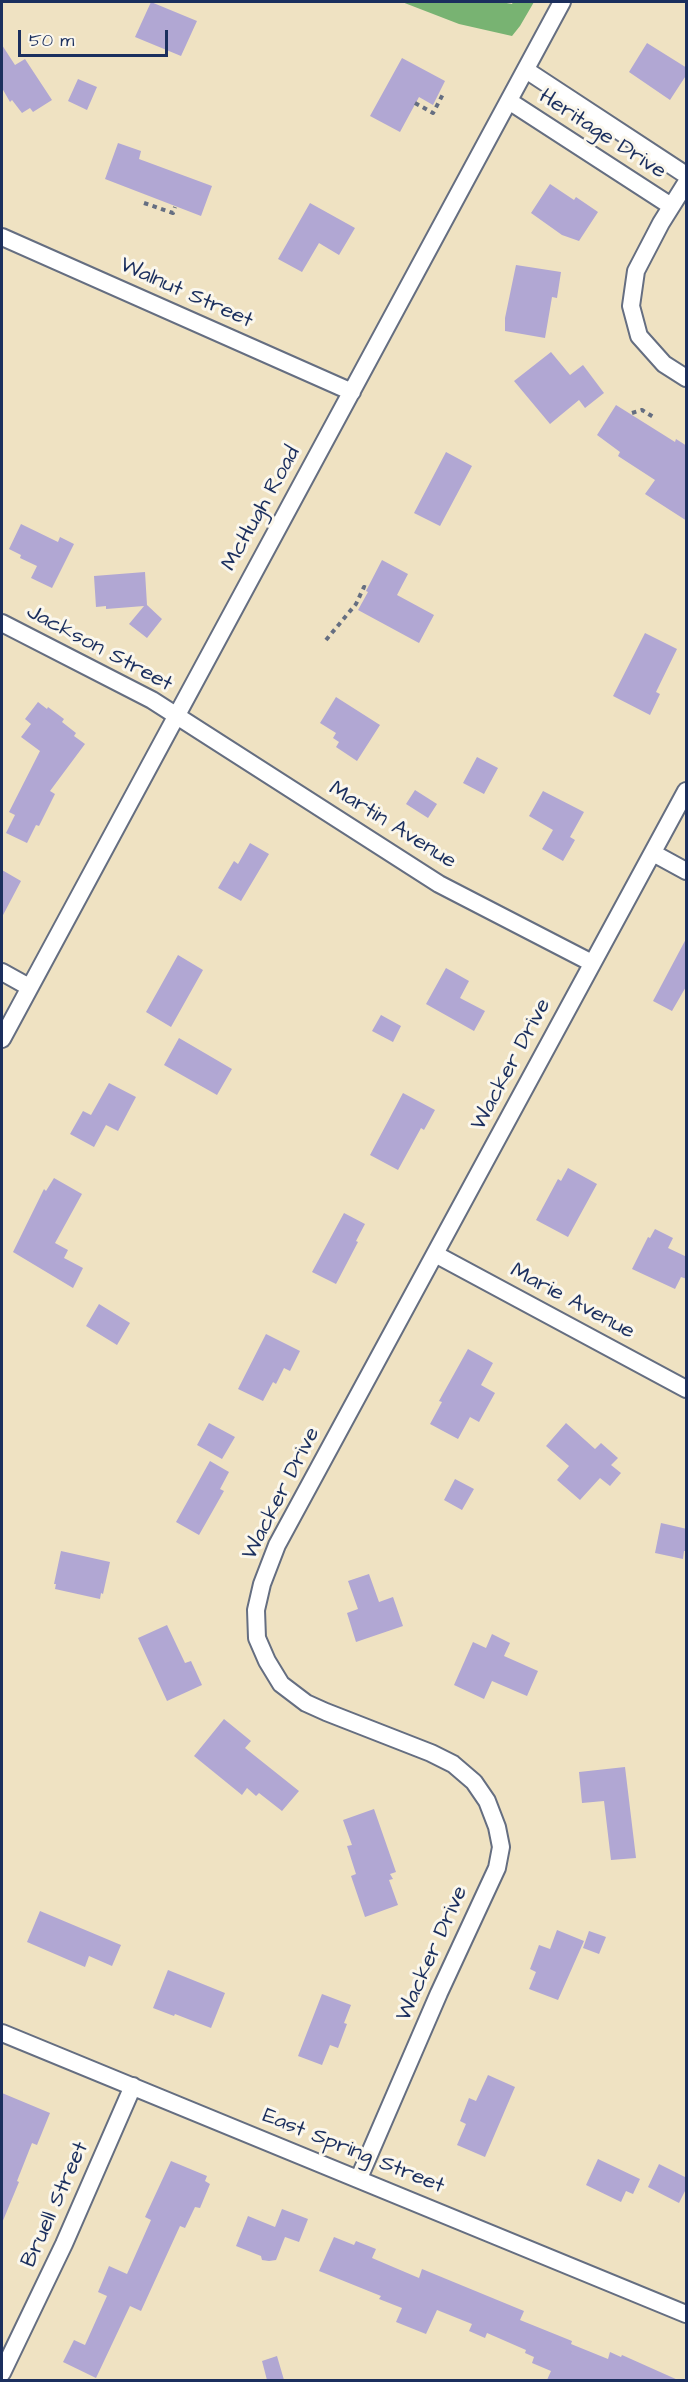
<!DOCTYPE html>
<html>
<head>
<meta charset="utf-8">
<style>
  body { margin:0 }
  #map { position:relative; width:688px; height:2382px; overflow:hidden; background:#efe2c2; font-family:"Architects Daughter",sans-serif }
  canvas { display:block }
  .frame { position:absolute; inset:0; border:3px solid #1b2f5e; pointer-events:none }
  .scale { position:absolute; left:18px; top:30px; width:150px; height:27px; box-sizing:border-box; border:3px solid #1b2f5e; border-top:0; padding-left:8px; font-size:18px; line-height:21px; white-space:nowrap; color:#1b2f5e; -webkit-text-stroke:4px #fbf7ec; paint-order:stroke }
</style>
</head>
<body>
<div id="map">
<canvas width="688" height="2382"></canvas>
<div class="frame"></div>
<div class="scale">50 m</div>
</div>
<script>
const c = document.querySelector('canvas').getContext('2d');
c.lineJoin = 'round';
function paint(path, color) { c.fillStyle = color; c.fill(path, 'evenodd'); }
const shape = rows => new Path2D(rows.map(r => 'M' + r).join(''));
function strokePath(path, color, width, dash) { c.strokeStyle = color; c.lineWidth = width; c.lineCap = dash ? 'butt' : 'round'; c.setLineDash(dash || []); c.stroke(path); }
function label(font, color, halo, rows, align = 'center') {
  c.font = font + ' "Architects Daughter",sans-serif'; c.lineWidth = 6; c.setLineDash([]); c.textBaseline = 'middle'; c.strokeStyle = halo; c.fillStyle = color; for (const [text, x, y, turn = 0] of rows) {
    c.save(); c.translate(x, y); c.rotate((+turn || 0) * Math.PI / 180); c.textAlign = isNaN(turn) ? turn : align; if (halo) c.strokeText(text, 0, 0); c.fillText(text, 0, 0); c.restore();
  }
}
paint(shape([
  [402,2,501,2,512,4,513,2,534,2,520,26,512,36,459,24]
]), '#78b372');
paint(shape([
  [151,2,197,21,181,56,135,37],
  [647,43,687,68,687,74,670,100,629,72],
  [2,45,15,65,25,59,52,100,33,112,30,108,22,113,12,100,10,102,2,88],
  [402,58,445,81,433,105,419,97,400,132,370,116],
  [78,79,97,87,87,110,68,101],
  [118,143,141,151,139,159,212,186,201,216,105,179],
  [550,184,574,200,576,197,598,212,579,241,562,235,531,213],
  [310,203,355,228,339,255,319,243,302,272,278,259],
  [516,265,561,272,557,298,552,297,545,338,505,331,505,318],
  [551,352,570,375,583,365,604,393,585,408,579,400,550,424,514,381],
  [616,405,675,442,676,439,687,446,687,521,645,494,655,480,618,456,620,452,597,435],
  [446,452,472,466,440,526,414,513],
  [21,524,58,542,60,537,74,544,52,588,31,578,37,566,20,558,21,555,9,549],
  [382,560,408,574,397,595,434,615,419,643,358,610,368,592,366,591],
  [145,572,147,605,162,619,147,638,129,624,144,606,106,609,106,606,96,607,94,576],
  [645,633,677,649,656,692,660,694,650,715,613,696],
  [336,697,380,725,357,761,336,747,339,742,333,738,336,733,320,723],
  [38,702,47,709,48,707,64,719,62,722,76,733,74,736,85,744,50,791,55,794,39,826,36,825,27,843,6,833,15,815,9,812,40,751,21,737,31,724,25,719],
  [477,757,498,768,484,794,463,783],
  [415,790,437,804,428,818,406,804],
  [543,791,584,812,570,837,575,840,563,861,542,849,553,830,529,816],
  [250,843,269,854,241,901,218,888,234,861,238,864],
  [2,870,21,881,2,917],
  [687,937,687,985,672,1011,653,1001],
  [178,955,203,970,171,1027,146,1012],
  [446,968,469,981,460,998,485,1011,474,1031,426,1004],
  [381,1015,401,1026,393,1042,372,1031],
  [179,1038,232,1069,217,1095,164,1065],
  [109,1083,136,1097,118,1131,106,1125,94,1147,70,1134,83,1111,91,1115],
  [403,1093,435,1110,424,1130,421,1128,398,1170,370,1155],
  [568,1168,597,1184,568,1237,536,1220,558,1179,561,1181],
  [54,1178,82,1194,55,1243,68,1250,64,1258,83,1268,73,1288,13,1252,44,1189,46,1191],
  [344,1213,365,1224,356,1241,358,1242,336,1284,312,1272],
  [655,1229,673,1238,668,1248,687,1257,687,1279,681,1277,675,1289,632,1269,648,1237,650,1238],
  [99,1304,130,1323,117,1345,86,1326],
  [266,1334,300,1351,290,1371,284,1368,276,1384,273,1382,263,1401,238,1389],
  [468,1349,493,1363,481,1385,495,1393,479,1422,470,1417,458,1439,430,1424,442,1402,439,1401],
  [209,1423,235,1437,222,1459,197,1445],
  [566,1423,595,1449,601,1443,618,1458,611,1465,621,1473,610,1486,600,1478,580,1500,557,1480,569,1466,546,1446],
  [210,1461,229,1472,220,1489,224,1491,199,1535,176,1522],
  [455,1479,474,1489,462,1510,444,1500],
  [661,1523,687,1529,687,1551,684,1551,683,1559,655,1553],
  [61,1551,110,1562,103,1594,101,1593,100,1599,55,1589,56,1584,54,1584],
  [369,1574,379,1602,393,1597,403,1626,356,1642,347,1613,358,1609,348,1581],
  [167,1625,185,1663,191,1661,202,1685,167,1701,138,1638],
  [492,1634,510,1643,504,1656,538,1671,527,1696,492,1681,484,1699,454,1685,473,1642,486,1648],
  [224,1719,251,1741,245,1748,299,1791,282,1811,259,1793,256,1796,247,1788,242,1795,194,1756],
  [625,1767,636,1858,611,1860,604,1801,582,1803,579,1772],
  [374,1809,396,1872,390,1874,393,1879,389,1880,398,1905,365,1917,351,1876,356,1874,347,1846,352,1845,343,1820],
  [40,1911,121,1945,112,1966,89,1956,85,1967,27,1942],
  [557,1930,584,1941,558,2000,529,1989,536,1972,530,1969,539,1945,550,1949],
  [589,1931,606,1937,599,1954,583,1948],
  [168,1970,225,1993,211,2028,175,2014,174,2016,153,2008],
  [322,1994,351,2005,344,2023,347,2024,338,2048,330,2045,322,2065,298,2056],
  [488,2075,515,2087,485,2157,457,2145,466,2124,460,2121,469,2098,476,2101],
  [2,2093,50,2113,37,2145,32,2143,17,2181,19,2182,2,2223],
  [598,2159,640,2179,633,2194,626,2191,621,2202,586,2185],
  [171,2161,207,2176,205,2181,210,2184,200,2208,195,2207,185,2228,180,2226,141,2311,130,2306,96,2378,63,2362,74,2340,85,2345,107,2296,98,2292,109,2266,127,2274,151,2220,145,2217],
  [659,2164,687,2178,687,2187,679,2203,648,2187],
  [282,2209,308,2219,299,2242,285,2237,276,2260,269,2261,262,2260,261,2256,236,2246,248,2216,275,2227],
  [334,2237,354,2245,356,2241,376,2249,372,2258,419,2278,422,2269,524,2311,520,2320,572,2341,571,2344,608,2359,610,2352,621,2357,622,2355,678,2380,547,2380,551,2371,532,2363,534,2357,525,2353,526,2350,487,2333,485,2338,469,2331,472,2324,437,2310,426,2334,396,2322,402,2308,379,2299,381,2296,319,2271],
  [277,2356,284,2380,267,2380,262,2361]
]), '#b1a7d3');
const street = shape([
  [526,70,686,175],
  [509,101,671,206],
  [686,183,661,223,636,271,631,306,639,336,664,364,686,378],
  [2,237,352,392],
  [2,623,152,700,439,884,592,963],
  [653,853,686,871],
  [2,972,29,987],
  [2,1039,562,2],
  [435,1254,686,1389],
  [2,2033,686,2314],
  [359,2178,439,1993,497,1868,501,1847,497,1827,487,1801,474,1782,453,1764,431,1753,326,1712,306,1703,281,1684,267,1661,257,1638,256,1610,262,1584,277,1545,686,791],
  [2,2373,64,2244,133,2086]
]);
strokePath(street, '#656e81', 20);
strokePath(shape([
  [415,103,433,113,443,94],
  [144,203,173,213,175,207],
  [632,413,642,410,655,418],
  [326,640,356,604,364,587,367,588]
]), '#656e81', 4, [4.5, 4.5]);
strokePath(street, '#fff', 16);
label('22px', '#1b2f5e', '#fbf7ec', [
  ["Heritage Drive",602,135,33],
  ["Walnut Street",186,294,24],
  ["McHugh Road",262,509,-61],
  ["Jackson Street",99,649,28],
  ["Martin Avenue",392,826,32],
  ["Wacker Drive",512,1065,-62],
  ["Marie Avenue",572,1302,28],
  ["Wacker Drive",282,1494,-63],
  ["Wacker Drive",433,1954,-66],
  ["East Spring Street",353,2152,22],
  ["Bruell Street",56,2205,-66]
]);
</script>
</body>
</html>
